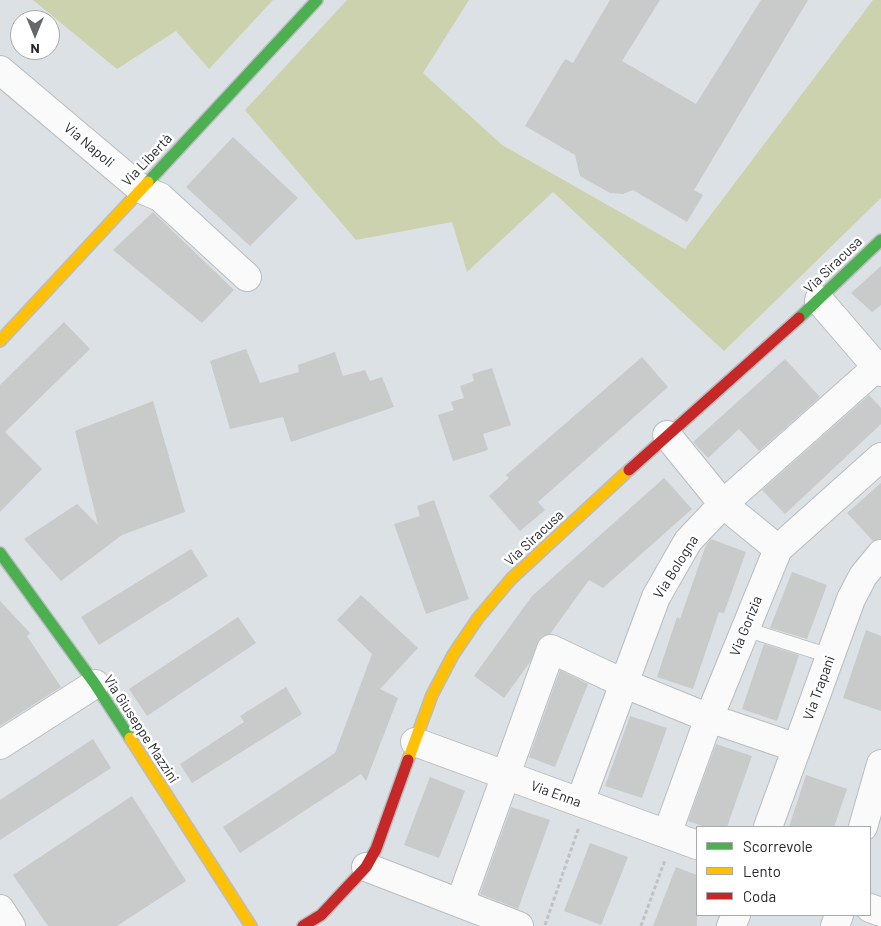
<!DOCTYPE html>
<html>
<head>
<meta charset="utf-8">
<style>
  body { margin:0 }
  #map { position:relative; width:881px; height:926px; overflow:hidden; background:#dce1e6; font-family:Barlow,sans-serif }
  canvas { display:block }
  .legend { position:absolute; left:696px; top:826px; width:175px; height:90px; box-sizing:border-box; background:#fff; border:1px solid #a8a9aa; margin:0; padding:6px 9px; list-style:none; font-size:15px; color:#26282b }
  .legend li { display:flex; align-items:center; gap:10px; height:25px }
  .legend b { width:25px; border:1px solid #a8a9aa }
  .north { position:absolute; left:10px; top:10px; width:50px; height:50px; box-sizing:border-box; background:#fff; border:1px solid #a8a9aa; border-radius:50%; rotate:180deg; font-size:14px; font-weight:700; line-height:20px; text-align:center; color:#26282b }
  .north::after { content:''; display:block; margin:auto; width:18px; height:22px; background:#66696c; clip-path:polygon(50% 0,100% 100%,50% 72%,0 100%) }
</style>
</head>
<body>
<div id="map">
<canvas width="881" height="926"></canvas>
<ul class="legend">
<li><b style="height:6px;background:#4caf50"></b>Scorrevole</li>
<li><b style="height:6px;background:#ffc107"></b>Lento</li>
<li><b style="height:6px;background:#c62828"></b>Coda</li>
</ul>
<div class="north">N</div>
</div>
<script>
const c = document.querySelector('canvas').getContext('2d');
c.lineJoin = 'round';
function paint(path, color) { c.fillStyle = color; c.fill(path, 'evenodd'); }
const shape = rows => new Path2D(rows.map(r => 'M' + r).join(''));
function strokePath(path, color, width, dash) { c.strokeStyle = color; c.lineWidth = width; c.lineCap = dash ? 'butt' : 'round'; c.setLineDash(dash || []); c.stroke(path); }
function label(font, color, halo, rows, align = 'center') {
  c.font = font + ' Barlow,sans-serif'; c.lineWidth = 5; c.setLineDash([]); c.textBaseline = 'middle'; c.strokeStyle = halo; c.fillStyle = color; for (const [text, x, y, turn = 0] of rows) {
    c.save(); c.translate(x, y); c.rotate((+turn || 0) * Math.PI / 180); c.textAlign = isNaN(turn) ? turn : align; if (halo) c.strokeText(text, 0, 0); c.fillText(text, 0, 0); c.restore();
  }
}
paint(shape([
  [33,0,273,0,209,69,176,31,117,69],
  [347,0,469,0,423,73,502,145,685,249,873,0,881,0,881,198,724,351,553,192,467,272,452,222,356,240,245,110]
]), '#cdd2ae');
paint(shape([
  [610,0,660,0,622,61,696,104,761,0,808,0,694,190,703,195,687,222,633,190,623,194,610,193,580,176,575,155,525,126,565,59,573,63],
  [233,137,298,198,250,246,186,187],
  [153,212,234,290,202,323,113,250],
  [881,266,881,305,872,312,851,293],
  [64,322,90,349,5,432,42,469,0,512,0,385],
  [246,349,260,383,299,372,298,365,335,352,343,376,365,370,370,381,382,377,394,407,291,442,283,417,230,429,210,361],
  [642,357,668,387,538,502,545,510,520,531,489,496,509,478,506,475],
  [785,359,820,397,759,451,739,429,708,458,693,442],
  [492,368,511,425,483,434,488,450,453,461,438,415,454,410,451,402,464,398,460,386,474,381,472,374],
  [869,395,881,408,881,424,785,514,762,490],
  [153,401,185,512,122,535,61,581,24,539,77,504,98,525,75,431],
  [664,478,692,509,603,588,589,580,550,634,541,637,530,662,504,698,474,676,532,596],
  [881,483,881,539,873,541,847,513],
  [434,500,469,599,426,614,394,524,420,516,417,506],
  [711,539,746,552,724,613,719,612,693,689,657,677,677,617,680,619,706,545],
  [191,549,208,576,99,645,81,617],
  [792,572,827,585,807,639,770,628],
  [361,595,418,648,380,689,398,698,366,781,361,774,240,853,223,827,335,753,372,654,337,620],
  [0,601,30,633,27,636,61,687,0,726],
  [238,617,256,643,147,716,129,689],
  [866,630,881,636,881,711,843,698],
  [764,644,799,655,777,721,742,709],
  [560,670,588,684,555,767,529,757],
  [286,687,302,714,192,783,180,764,244,722,240,716],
  [630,716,667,728,642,798,605,786],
  [93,739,111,768,0,840,0,800],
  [716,744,752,756,727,827,705,827,688,821],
  [806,775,847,789,834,827,789,827],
  [430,777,465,791,439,858,404,845],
  [132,796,186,881,117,926,48,926,13,875],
  [511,807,550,820,518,909,480,894],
  [590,843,628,857,601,925,564,911],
  [676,867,697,875,697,926,653,926]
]), '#c9caca');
const lane = shape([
  [745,629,830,656]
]);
const street = shape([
  [0,70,141,189,160,197,247,277],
  [819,300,881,372],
  [667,435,723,504,778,549],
  [415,742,697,845],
  [0,745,95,684],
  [580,802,656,597,688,541,723,504,877,367],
  [768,827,851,599,863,576,881,554],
  [863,827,881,764],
  [667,834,709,718,778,549,881,457],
  [366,867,519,926],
  [460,903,551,649,623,683,709,718,797,748],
  [870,908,881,912],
  [0,909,11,926],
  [731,926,736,915],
  [835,926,839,915]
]);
const fast = shape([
  [148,182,317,0],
  [799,318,881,240],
  [0,553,95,684,130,738]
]);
const slow = shape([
  [0,341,148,182],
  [130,738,251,926],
  [408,760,432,695,453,655,478,618,511,579,629,470]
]);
const jam = shape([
  [629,470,799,318],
  [303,926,321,915,366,867,376,849,408,760]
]);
strokePath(lane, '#b9bdc0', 16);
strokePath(street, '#b9bdc0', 30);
strokePath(fast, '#b9bdc0', 14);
strokePath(slow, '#b9bdc0', 14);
strokePath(jam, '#b9bdc0', 14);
strokePath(shape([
  [545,925,579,827],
  [641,926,665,860]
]), '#c0c2c3', 3, [4, 2.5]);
strokePath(lane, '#fafafb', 14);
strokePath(street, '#fafafb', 28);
strokePath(fast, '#4caf50', 11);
strokePath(slow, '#ffc107', 11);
strokePath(jam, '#c62828', 11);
label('14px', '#26282b', '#fff', [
  ["Via Napoli",89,145,40],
  ["Via Libertà",147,160,-47],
  ["Via Siracusa",833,265,-44],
  ["Via Siracusa",534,538,-43],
  ["Via Bologna",676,567,-58],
  ["Via Gorizia",746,626,-68],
  ["Via Trapani",819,688,-70],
  ["Via Giuseppe Mazzini",141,729,57],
  ["Via Enna",556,794,20]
]);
</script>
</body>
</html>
